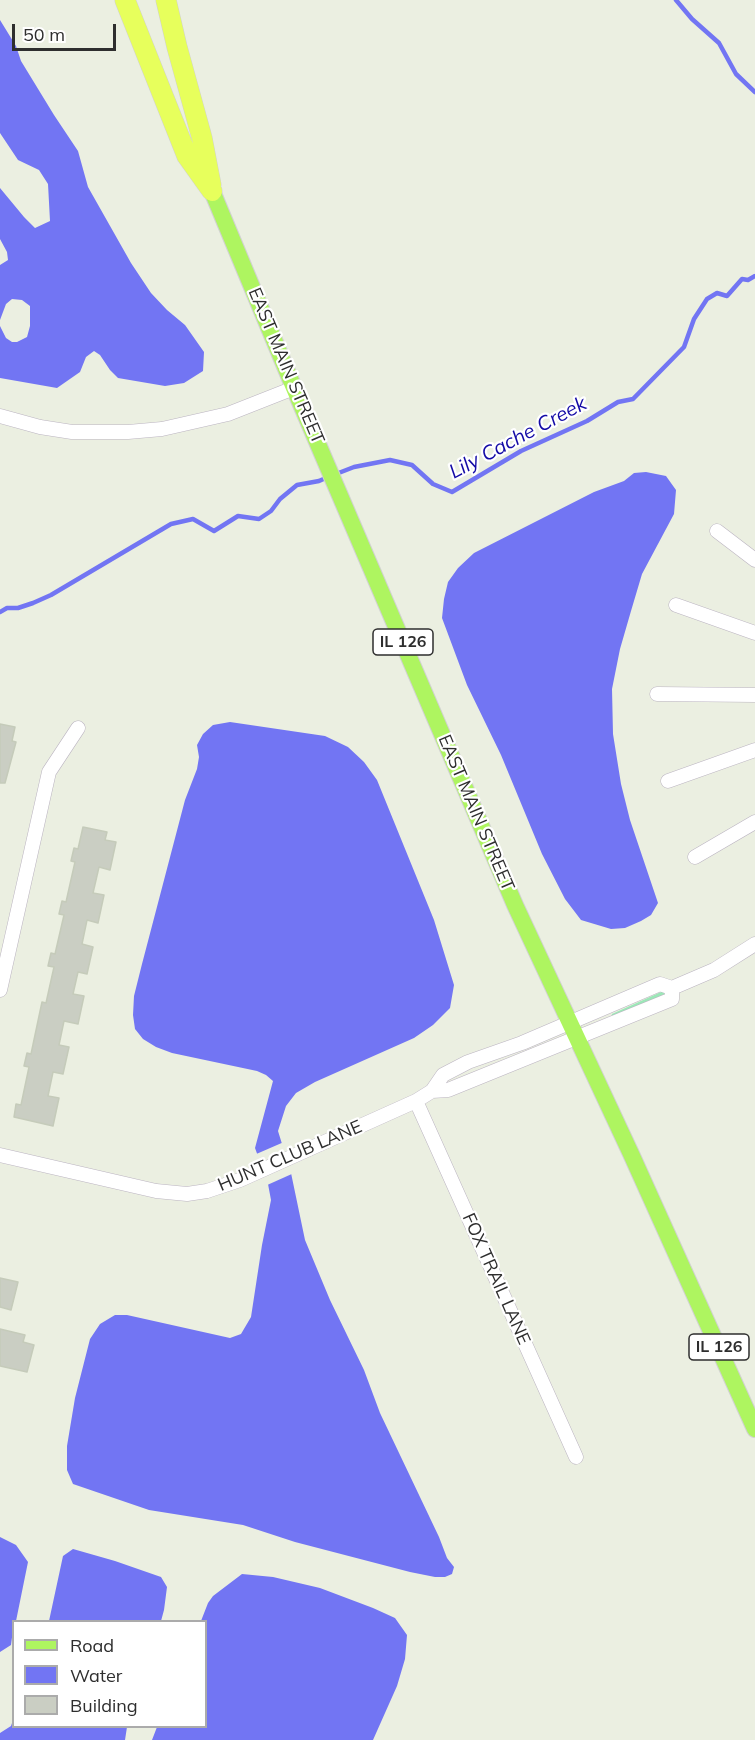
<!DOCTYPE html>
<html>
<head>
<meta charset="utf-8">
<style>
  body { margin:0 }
  #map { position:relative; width:755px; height:1740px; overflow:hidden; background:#ebefe1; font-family:Mulish,sans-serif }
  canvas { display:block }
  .legend { position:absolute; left:12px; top:1620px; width:195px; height:108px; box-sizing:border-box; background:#fff; border:2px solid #ababab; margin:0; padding:8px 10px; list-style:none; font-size:18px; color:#2e2e2e }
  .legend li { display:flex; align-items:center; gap:12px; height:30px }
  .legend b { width:30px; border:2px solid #ababab }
  .scale { position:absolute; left:12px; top:24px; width:104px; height:27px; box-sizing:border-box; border:3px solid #2e2e2e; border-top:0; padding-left:8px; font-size:18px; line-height:21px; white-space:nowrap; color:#2e2e2e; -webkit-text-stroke:4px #fff; paint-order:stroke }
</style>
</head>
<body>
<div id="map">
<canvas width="755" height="1740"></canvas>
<ul class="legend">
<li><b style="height:8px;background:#aef560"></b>Road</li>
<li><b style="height:16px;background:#7275f3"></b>Water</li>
<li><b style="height:16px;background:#cacec3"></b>Building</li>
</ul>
<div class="scale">50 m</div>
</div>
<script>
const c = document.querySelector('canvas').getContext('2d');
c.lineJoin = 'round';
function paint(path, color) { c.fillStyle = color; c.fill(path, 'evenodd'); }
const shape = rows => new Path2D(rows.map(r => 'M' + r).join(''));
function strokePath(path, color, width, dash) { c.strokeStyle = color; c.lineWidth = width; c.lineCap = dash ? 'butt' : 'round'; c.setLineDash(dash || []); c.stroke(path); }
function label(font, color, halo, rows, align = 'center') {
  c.font = font + ' Mulish,sans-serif'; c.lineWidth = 4.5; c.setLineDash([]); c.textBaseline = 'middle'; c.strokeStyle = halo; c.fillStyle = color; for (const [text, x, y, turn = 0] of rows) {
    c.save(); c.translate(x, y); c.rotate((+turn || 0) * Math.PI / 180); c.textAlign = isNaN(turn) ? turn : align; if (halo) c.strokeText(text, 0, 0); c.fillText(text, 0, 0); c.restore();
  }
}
paint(shape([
  [661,992,664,992,665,996,611,1018,612,1014]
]), '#9ce7b8');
paint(shape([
  [0,20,16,46,21,61,54,115,78,151,88,187,131,263,151,293,167,310,185,325,204,352,203,371,184,383,165,386,118,378,110,370,100,355,94,351,86,357,80,372,57,388,0,378,0,326,6,338,12,342,17,342,27,337,30,326,30,306,22,300,12,299,6,304,0,320,0,265,8,260,7,252,0,239,0,188,24,217,35,228,50,221,48,184,39,170,18,160,0,133],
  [646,472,666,476,676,490,674,514,642,574,631,611,620,649,612,689,613,734,621,784,630,820,658,903,651,915,641,921,625,928,611,929,581,920,565,899,542,854,501,755,467,685,442,618,444,599,448,582,458,568,474,553,594,492,624,481,634,473],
  [230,722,325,736,348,747,364,762,377,780,434,920,454,985,450,1008,433,1025,414,1038,315,1082,296,1093,286,1106,278,1131,291,1173,305,1240,330,1300,364,1370,380,1413,439,1537,447,1558,454,1567,452,1574,445,1577,435,1577,410,1572,295,1542,243,1525,149,1510,73,1484,67,1470,67,1446,75,1398,90,1339,100,1324,115,1315,127,1315,230,1338,241,1334,251,1317,262,1245,271,1200,268,1184,255,1148,273,1081,266,1075,257,1071,172,1053,156,1047,143,1039,135,1029,133,1015,134,996,142,964,185,800,197,769,199,757,197,745,203,734,213,725],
  [0,1537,16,1545,28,1562,16,1621,14,1622,11,1645,0,1652],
  [73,1549,115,1561,161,1577,167,1587,164,1610,161,1621,49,1621,63,1556],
  [242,1574,273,1577,320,1588,373,1608,395,1618,407,1635,405,1659,397,1686,373,1740,152,1740,157,1727,206,1726,206,1622,201,1621,208,1603,213,1596],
  [13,1720,14,1726,127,1727,125,1740,0,1740,0,1733,11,1726]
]), '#7275f3');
paint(shape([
  [284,1142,294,1173,265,1186,254,1155]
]), '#ebefe1');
strokePath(shape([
  [676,0,692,19,719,43,736,74,755,92],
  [336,474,354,467,390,460,412,465,433,484,452,492,521,451,587,421,618,402,633,399,684,347,694,319,707,299,717,293,727,296,742,279,748,280,755,276],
  [0,612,7,608,18,608,33,603,51,595,171,524,193,519,214,531,238,516,259,519,271,511,280,499,297,485,319,481,328,477]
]), '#7275f3', 4.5);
const building = shape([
  [0,724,15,727,12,741,16,742,5,783,0,783,0,724],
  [83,827,107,832,105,840,116,842,110,870,99,867,93,893,104,895,98,923,87,920,82,944,93,947,87,974,78,972,73,994,84,996,78,1024,64,1021,59,1045,69,1047,63,1074,53,1072,48,1096,59,1098,53,1126,14,1117,16,1104,21,1105,29,1067,24,1066,27,1053,31,1054,42,1002,46,1003,54,967,48,966,51,953,55,954,64,915,59,914,62,901,66,902,75,862,71,861,74,848,78,849,83,827],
  [0,1278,18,1282,11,1310,0,1307,0,1278],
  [0,1329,25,1335,23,1342,34,1345,27,1372,0,1366,0,1329]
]);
paint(building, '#cacec3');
strokePath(building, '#c5cbba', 1.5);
const minor = shape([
  [0,416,40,427,72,432,128,432,162,429,228,414,294,388],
  [717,531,755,560],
  [676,605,755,633],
  [657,694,755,695],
  [668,781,755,750],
  [695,857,755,822],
  [0,990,49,772,78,728],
  [432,1091,448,1090,672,999,672,988],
  [416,1101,576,1457],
  [0,1155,156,1191,187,1194,207,1191,240,1180,416,1101,432,1091,443,1075,468,1062,522,1043,660,984,672,988,714,970,755,944]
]);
const major = shape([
  [212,191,294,388,515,905,632,1156,755,1429]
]);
const highway = shape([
  [125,0,187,156,212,191],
  [166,0,177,47,202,138,211,185]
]);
strokePath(minor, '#bbb4c1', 15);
strokePath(major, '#d1d1d1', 18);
strokePath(highway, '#d1d1d1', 21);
strokePath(minor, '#fff', 14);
strokePath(major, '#aef560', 16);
strokePath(highway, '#e7ff5c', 20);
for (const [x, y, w] of [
  [403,642,60],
  [719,1347,60]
]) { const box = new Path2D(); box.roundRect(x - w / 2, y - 13, w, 26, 4.5); c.fillStyle = '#fff'; c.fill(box); strokePath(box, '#2e2e2e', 1.5); }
label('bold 16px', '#2e2e2e', null, [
  ["IL 126",403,642],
  ["IL 126",719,1347]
]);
label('18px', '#2e2e2e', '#fff', [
  ["EAST MAIN STREET",286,366,67],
  ["EAST MAIN STREET",476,813,67],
  ["HUNT CLUB LANE",290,1156,-23],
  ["FOX TRAIL LANE",496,1279,66]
]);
label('italic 20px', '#130aa6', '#fff', [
  ["Lily Cache Creek",518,438,-28]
]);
</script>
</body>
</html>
